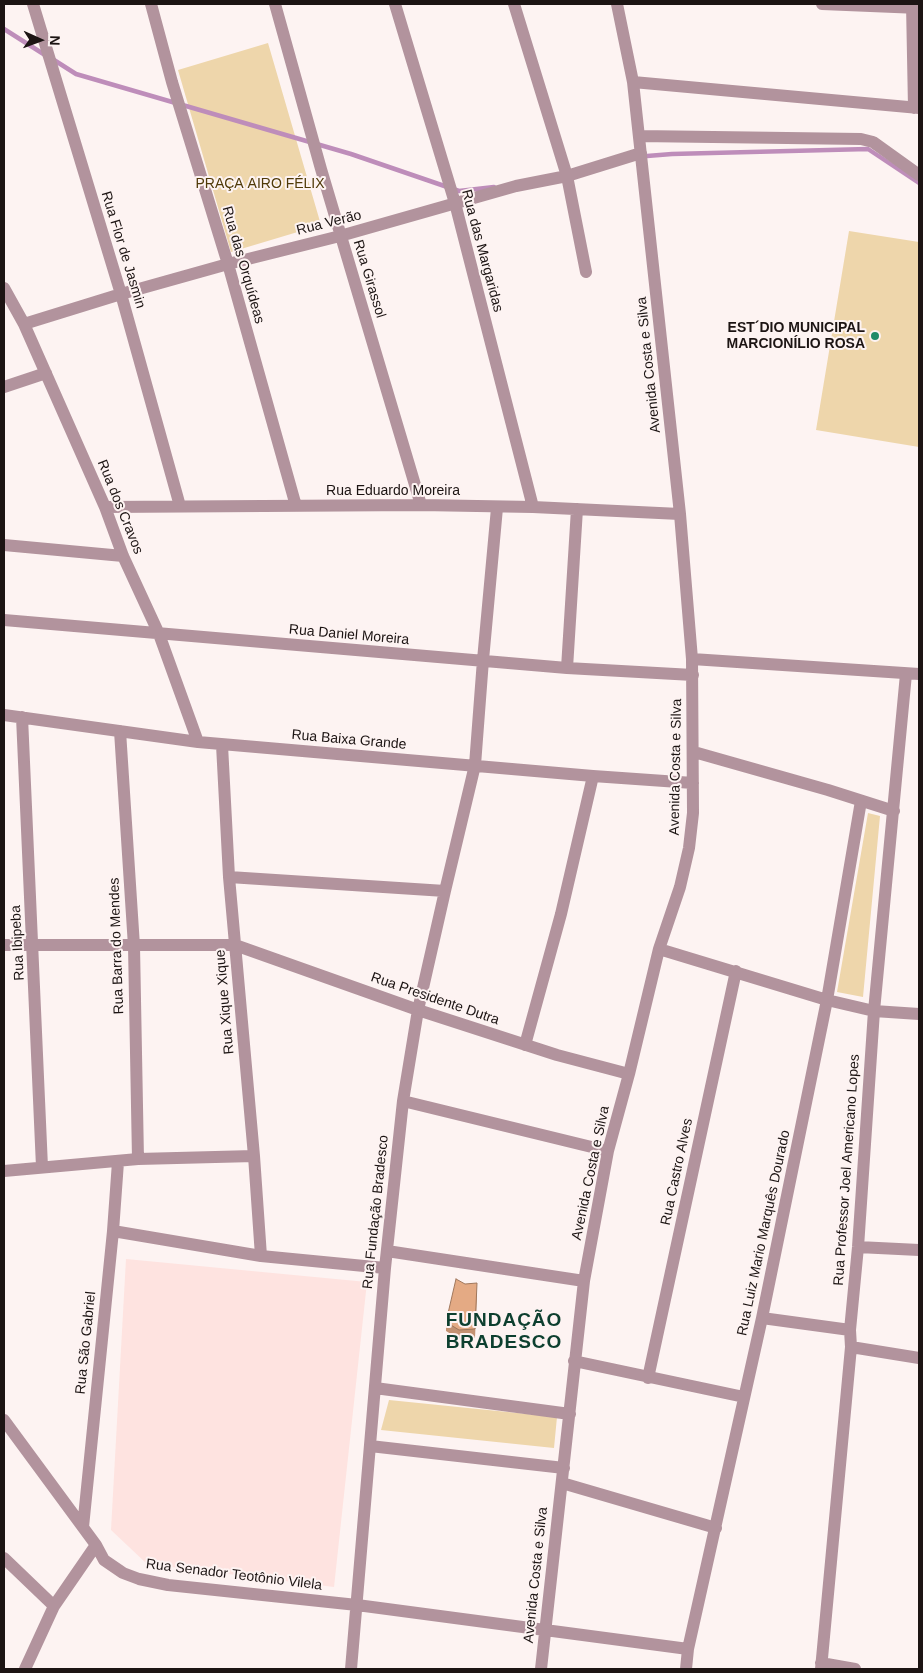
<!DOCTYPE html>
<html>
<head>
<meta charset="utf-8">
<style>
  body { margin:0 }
  #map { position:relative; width:923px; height:1673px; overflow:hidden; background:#fdf3f2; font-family:Arial,sans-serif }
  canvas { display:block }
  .frame { position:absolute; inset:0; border:5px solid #1c1413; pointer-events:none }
  .north { position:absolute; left:15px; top:15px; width:50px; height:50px; -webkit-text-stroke:4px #fdf3f2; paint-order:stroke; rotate:92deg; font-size:14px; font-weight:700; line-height:20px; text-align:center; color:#1c1413 }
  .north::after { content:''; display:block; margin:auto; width:18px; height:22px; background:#1c1413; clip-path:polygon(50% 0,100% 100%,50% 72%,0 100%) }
</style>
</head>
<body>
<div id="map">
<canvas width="923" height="1673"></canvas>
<div class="frame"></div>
<div class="north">N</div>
</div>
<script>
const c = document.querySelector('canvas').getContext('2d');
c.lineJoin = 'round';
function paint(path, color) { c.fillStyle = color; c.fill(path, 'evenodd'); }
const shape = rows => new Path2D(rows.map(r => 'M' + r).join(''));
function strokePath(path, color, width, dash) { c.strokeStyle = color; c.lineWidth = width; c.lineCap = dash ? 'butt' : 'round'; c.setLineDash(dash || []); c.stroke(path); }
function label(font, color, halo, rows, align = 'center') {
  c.font = font + ' Arial,sans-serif'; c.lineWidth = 4; c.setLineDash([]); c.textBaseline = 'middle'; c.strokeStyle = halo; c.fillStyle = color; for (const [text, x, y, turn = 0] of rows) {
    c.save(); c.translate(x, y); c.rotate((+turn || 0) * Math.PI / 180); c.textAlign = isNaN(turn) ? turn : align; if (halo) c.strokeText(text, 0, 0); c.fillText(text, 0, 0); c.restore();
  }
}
paint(shape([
  [126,1259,367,1282,334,1587,147,1564,111,1530]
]), '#fee3e0');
paint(shape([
  [268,43,321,225,231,252,178,70],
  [849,231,919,242,919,447,816,430],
  [868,813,880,816,863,997,837,992],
  [389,1400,557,1417,554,1448,381,1430]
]), '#eed6ab');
strokePath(shape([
  [4,29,45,55],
  [54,60,76,74,351,154,459,191,494,187],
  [647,156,672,154,868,149,919,183]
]), '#be8dba', 4.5);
strokePath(shape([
  [33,4,121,294,180,506],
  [151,4,172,82,228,264,296,506],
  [275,4,321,169,421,505],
  [395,4,455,203,533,507],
  [514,4,567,176,586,272],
  [822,4,919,8],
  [912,4,914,108],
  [633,82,919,108],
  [639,136,861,139,873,142,919,175],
  [4,288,24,324,105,507,123,556,159,634,198,742],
  [24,324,121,294,228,264,340,236,516,186,567,176,641,153],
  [4,387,46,373],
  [105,507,421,505,533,507,680,514],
  [4,545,123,556],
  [4,620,567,668,693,675],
  [692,659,919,674],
  [567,668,577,509],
  [4,715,198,742,593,776,693,783],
  [22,717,42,1167],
  [120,731,134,946,138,1159],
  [222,745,229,877,254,1156,261,1256],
  [694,752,828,790,894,811],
  [229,877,445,891],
  [4,945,235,945,418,1010,557,1055,629,1074],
  [659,949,827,1000,874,1011,919,1014],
  [525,1045,561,914,593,776],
  [403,1101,608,1151],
  [4,1171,138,1159,254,1156],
  [113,1231,261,1256,385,1268],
  [858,1247,919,1250],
  [387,1251,584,1281],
  [762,1318,850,1330],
  [851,1347,919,1358],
  [574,1361,744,1397],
  [648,1378,736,971],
  [375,1388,570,1414],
  [4,1420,96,1545,104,1560,123,1573,139,1579,168,1585,357,1605,688,1649],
  [370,1446,564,1468],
  [562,1483,716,1528],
  [83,1527,113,1231,118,1162],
  [4,1558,54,1606],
  [821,1663,855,1669],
  [25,1669,54,1606,96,1545],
  [351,1669,385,1268,403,1101,418,1010,445,891,475,765,483,660,497,508],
  [541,1669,584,1281,608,1151,629,1074,659,949,680,887,689,848,693,813,692,659,680,514,633,82,617,4],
  [686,1669,688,1649,762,1318,827,1000,861,801],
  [821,1669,851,1347,850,1330,858,1247,874,1011,906,674]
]), '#b2939d', 12);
paint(shape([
  [477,1293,475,1338,459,1339,446,1331,446,1322]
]), '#c49272');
const building = shape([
  [456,1279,465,1284,477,1283,475,1329,459,1330,446,1322,456,1279]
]);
paint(building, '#e4aa84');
strokePath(building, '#a0775c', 1);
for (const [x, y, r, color] of [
  [875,336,5,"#1f8b69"]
]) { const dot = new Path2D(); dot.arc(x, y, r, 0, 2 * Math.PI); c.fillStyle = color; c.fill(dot); strokePath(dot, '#fdf3f2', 2); }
label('14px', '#503a08', '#fdf3f2', [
  ["PRAÇA AIRO FÉLIX",260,184]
]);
label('14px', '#1c1413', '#fdf3f2', [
  ["Rua Verão",329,223,-14],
  ["Rua Flor de Jasmin",123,250,73],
  ["Rua das Margaridas",482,251,75],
  ["Rua das Orquídeas",243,265,74],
  ["Rua Girassol",369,279,73],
  ["Avenida Costa e Silva",649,365,-96],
  ["Rua Eduardo Moreira",393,491],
  ["Rua dos Cravos",120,507,68],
  ["Rua Daniel Moreira",349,635,5],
  ["Rua Baixa Grande",349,740,5],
  ["Avenida Costa e Silva",676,767,-89],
  ["Rua Ibipeba",18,943,-93],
  ["Rua Barra do Mendes",117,946,-92],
  ["Rua Presidente Dutra",435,999,19],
  ["Rua Xique Xique",225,1002,-95],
  ["Rua Professor Joel Americano Lopes",847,1170,-86],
  ["Rua Castro Alves",677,1172,-78],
  ["Avenida Costa e Silva",591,1173,-78],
  ["Rua Fundação Bradesco",376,1212,-84],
  ["Rua Luiz Mario Marquês Dourado",764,1233,-78],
  ["Rua São Gabriel",86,1343,-84],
  ["Rua Senador Teotônio Vilela",234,1575,7],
  ["Avenida Costa e Silva",536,1575,-84]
]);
label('bold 14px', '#1c1413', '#fdf3f2', [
  ["EST´DIO MUNICIPAL",865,328],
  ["MARCIONÍLIO ROSA",865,344]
], 'right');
c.letterSpacing = '1px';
label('bold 19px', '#0d3f2f', '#fdf3f2', [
  ["FUNDAÇÃO",504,1321],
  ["BRADESCO",504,1343]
]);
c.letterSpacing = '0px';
</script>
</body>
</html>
